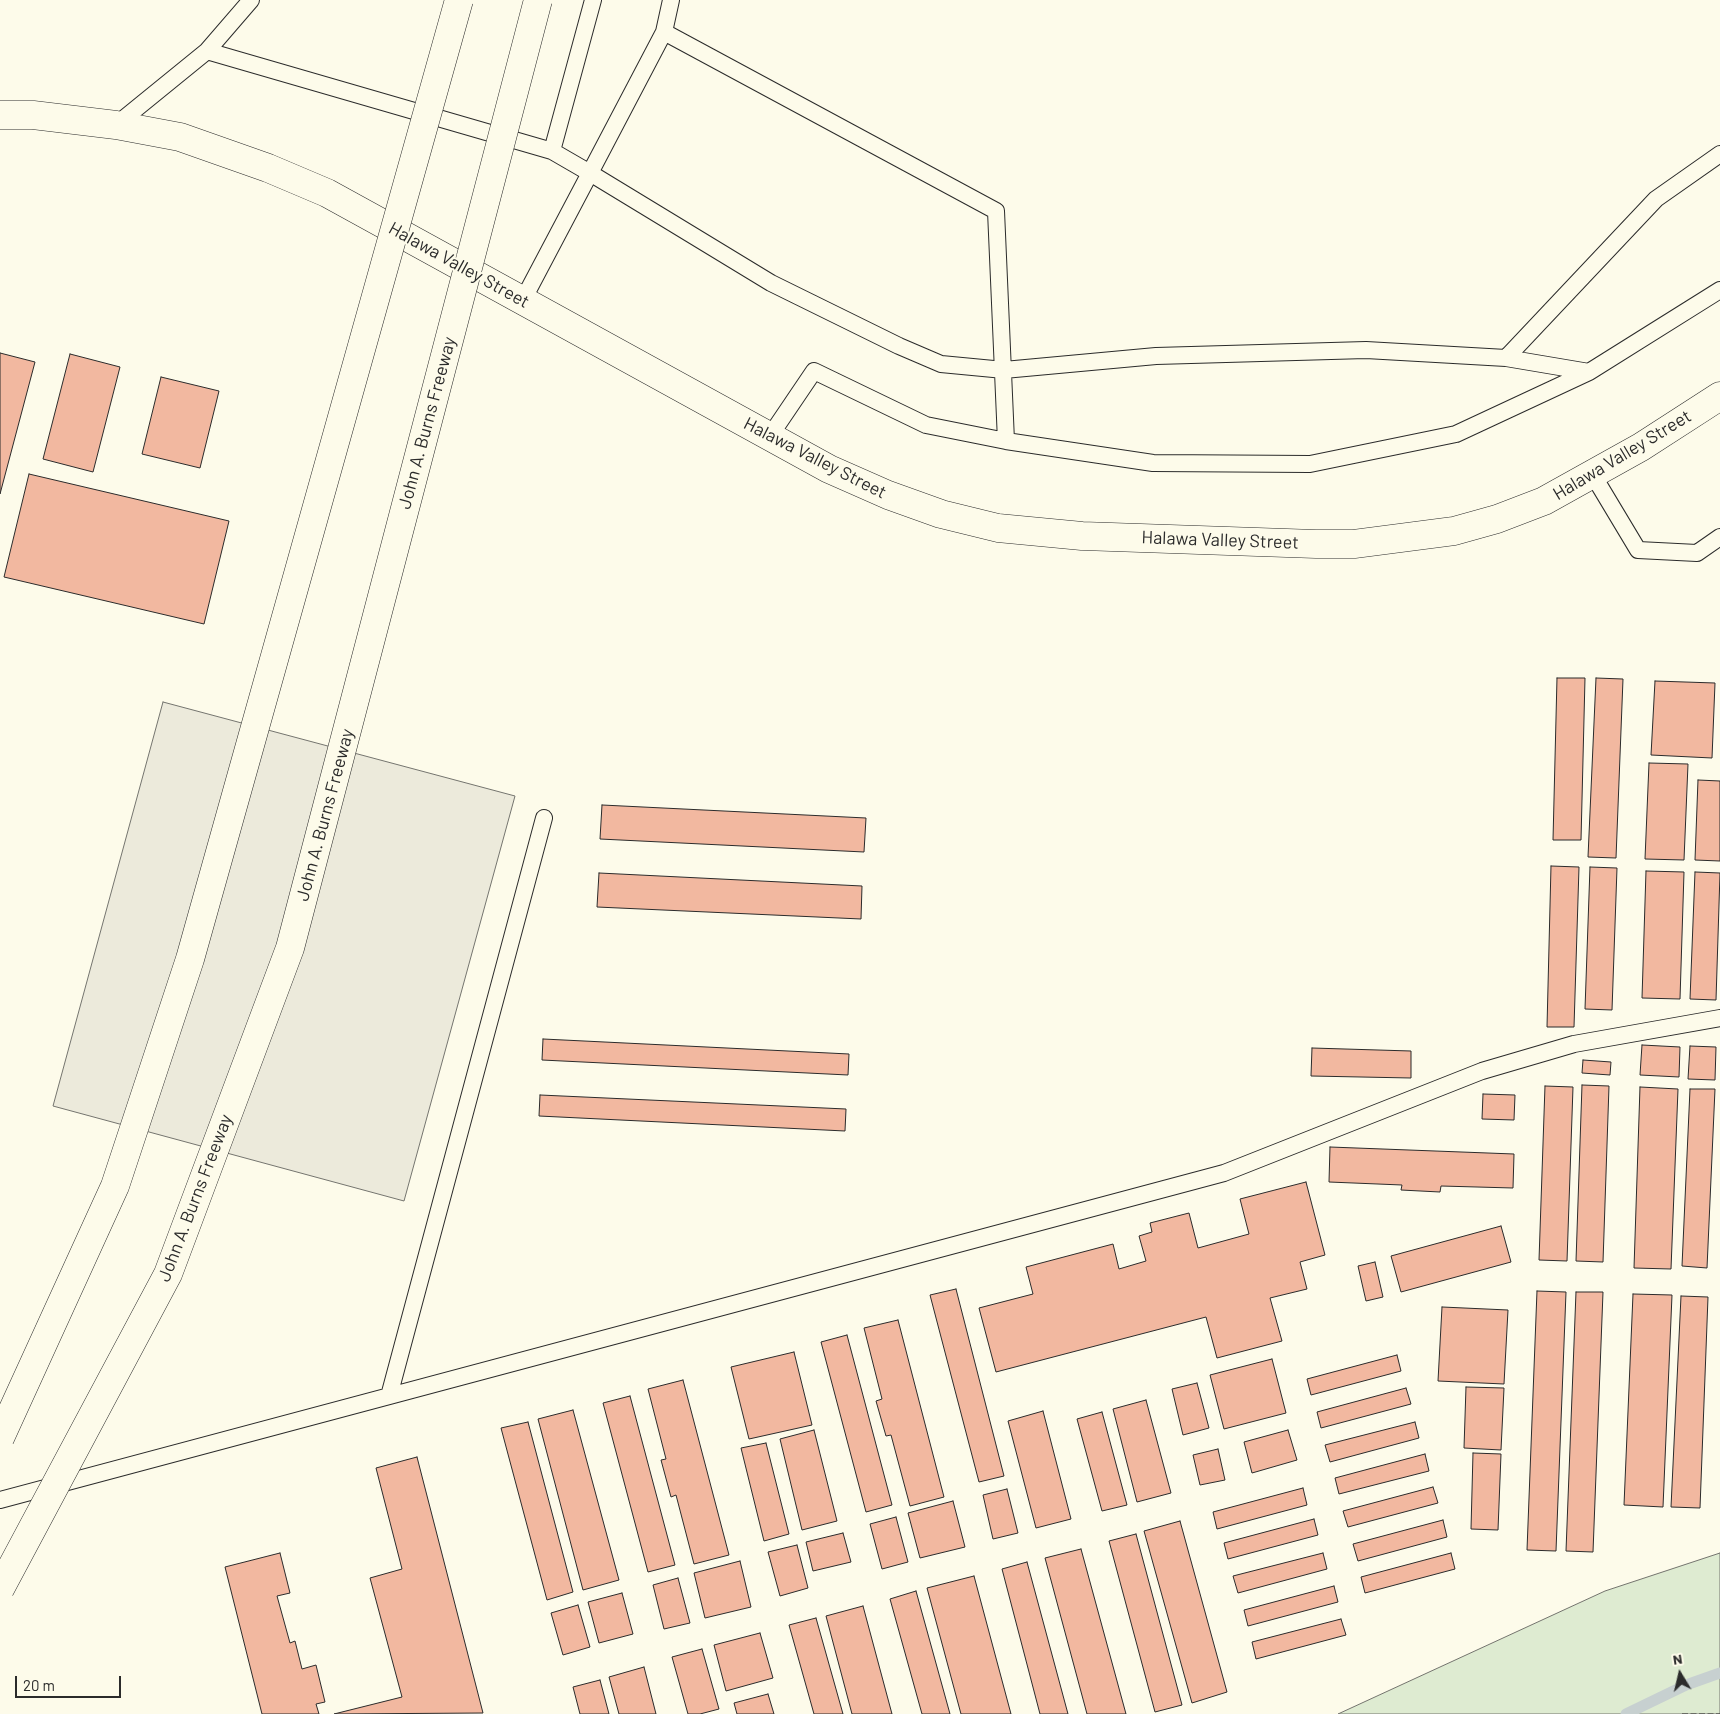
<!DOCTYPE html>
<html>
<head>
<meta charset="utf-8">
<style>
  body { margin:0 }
  #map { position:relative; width:1720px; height:1714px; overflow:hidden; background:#fdfbea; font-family:Barlow,sans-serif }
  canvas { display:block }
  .north { position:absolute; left:1655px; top:1649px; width:50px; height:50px; -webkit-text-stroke:4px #fdfbea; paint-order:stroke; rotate:351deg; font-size:14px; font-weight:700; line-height:20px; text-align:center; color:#2b2b2b }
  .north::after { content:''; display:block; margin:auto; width:18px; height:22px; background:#2b2b2b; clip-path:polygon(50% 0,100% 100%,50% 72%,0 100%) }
  .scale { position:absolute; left:15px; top:1676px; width:106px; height:22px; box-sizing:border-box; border:2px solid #2b2b2b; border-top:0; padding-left:6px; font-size:15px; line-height:18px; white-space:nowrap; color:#2b2b2b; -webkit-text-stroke:4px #fdfbea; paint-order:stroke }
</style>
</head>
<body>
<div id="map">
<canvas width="1720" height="1714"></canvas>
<div class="north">N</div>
<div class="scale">20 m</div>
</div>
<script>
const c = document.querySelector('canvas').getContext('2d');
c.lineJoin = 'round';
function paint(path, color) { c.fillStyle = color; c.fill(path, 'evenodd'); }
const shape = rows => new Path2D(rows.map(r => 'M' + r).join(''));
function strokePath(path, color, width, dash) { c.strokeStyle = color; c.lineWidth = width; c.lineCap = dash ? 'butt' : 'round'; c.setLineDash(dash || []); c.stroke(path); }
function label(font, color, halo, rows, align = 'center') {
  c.font = font + ' Barlow,sans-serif'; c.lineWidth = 4; c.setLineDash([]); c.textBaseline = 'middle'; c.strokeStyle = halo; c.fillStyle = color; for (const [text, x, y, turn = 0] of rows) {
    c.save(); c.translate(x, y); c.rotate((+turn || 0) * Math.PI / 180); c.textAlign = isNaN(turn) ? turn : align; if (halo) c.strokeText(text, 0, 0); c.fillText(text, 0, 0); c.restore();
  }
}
const green = shape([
  [1720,1553,1720,1714,1338,1714,1605,1591,1720,1553]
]);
paint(green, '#deebd1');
strokePath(green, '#74746e', 1);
const parking = shape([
  [163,702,515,796,404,1201,53,1106,163,702]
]);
paint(parking, '#eceadb');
strokePath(parking, '#74746e', 1);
strokePath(shape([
  [1626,1714,1686,1685,1720,1673]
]), '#c7d0d0', 11);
const building = shape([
  [0,353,35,362,0,494,0,353],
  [70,354,120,367,93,472,43,459,70,354],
  [161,377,219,391,200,468,142,454,161,377],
  [29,474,229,521,204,624,4,577,29,474],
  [1557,678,1585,678,1581,840,1553,840,1557,678],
  [1596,678,1623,679,1616,858,1588,857,1596,678],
  [1655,681,1715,683,1712,758,1651,755,1655,681],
  [1649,763,1688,764,1684,860,1645,859,1649,763],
  [1698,780,1720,781,1720,861,1695,860,1698,780],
  [602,805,866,818,864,852,600,839,602,805],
  [1551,866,1579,867,1574,1027,1547,1027,1551,866],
  [1590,867,1617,868,1612,1010,1585,1009,1590,867],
  [1646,871,1684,872,1680,999,1642,998,1646,871],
  [1695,872,1720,873,1716,1000,1690,999,1695,872],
  [599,873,862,886,861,919,597,907,599,873],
  [543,1039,849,1054,848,1075,542,1060,543,1039],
  [1642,1045,1680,1047,1679,1077,1640,1075,1642,1045],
  [1690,1046,1716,1047,1715,1080,1688,1079,1690,1046],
  [1312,1048,1411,1051,1411,1078,1311,1076,1312,1048],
  [1583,1060,1611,1062,1610,1075,1582,1073,1583,1060],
  [1582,1085,1609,1086,1603,1262,1576,1261,1582,1085],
  [1545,1086,1573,1087,1567,1261,1539,1260,1545,1086],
  [1640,1087,1678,1089,1671,1269,1634,1268,1640,1087],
  [1690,1089,1715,1089,1707,1268,1682,1266,1690,1089],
  [1483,1094,1515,1095,1514,1120,1482,1119,1483,1094],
  [540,1095,846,1109,845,1131,539,1116,540,1095],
  [1330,1147,1514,1154,1513,1188,1441,1186,1440,1192,1401,1190,1402,1185,1329,1182,1330,1147],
  [1306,1182,1325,1255,1300,1262,1307,1289,1270,1298,1282,1341,1217,1358,1206,1317,996,1372,979,1308,1033,1294,1026,1267,1113,1244,1119,1269,1146,1261,1139,1236,1152,1232,1150,1223,1189,1213,1198,1248,1249,1234,1240,1199,1306,1182],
  [1501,1226,1511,1262,1401,1292,1391,1256,1501,1226],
  [1375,1262,1383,1297,1366,1301,1358,1266,1375,1262],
  [956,1289,1004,1476,979,1482,930,1295,956,1289],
  [1537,1291,1566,1292,1556,1551,1527,1550,1537,1291],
  [1576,1292,1603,1292,1593,1552,1566,1551,1576,1292],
  [1633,1294,1672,1295,1663,1507,1624,1505,1633,1294],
  [1681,1296,1708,1297,1700,1508,1671,1507,1681,1296],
  [1442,1307,1508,1310,1504,1384,1438,1381,1442,1307],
  [898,1320,944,1497,910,1506,891,1435,886,1436,876,1401,882,1399,864,1328,898,1320],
  [847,1335,892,1505,866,1512,821,1342,847,1335],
  [794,1352,812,1425,749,1439,731,1367,794,1352],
  [1397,1355,1401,1371,1311,1395,1307,1379,1397,1355],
  [1272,1359,1286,1413,1224,1429,1210,1375,1272,1359],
  [683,1380,729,1555,694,1564,676,1495,671,1497,661,1460,666,1459,648,1389,683,1380],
  [1197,1383,1209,1428,1183,1435,1172,1389,1197,1383],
  [1466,1387,1504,1388,1501,1450,1464,1448,1466,1387],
  [1406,1388,1411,1404,1321,1428,1317,1412,1406,1388],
  [630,1396,675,1565,648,1572,603,1403,630,1396],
  [1146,1400,1171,1493,1137,1502,1113,1409,1146,1400],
  [573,1410,619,1580,583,1590,538,1419,573,1410],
  [1043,1411,1071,1519,1036,1528,1008,1421,1043,1411],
  [1102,1412,1127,1505,1102,1511,1077,1419,1102,1412],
  [528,1422,573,1592,547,1600,501,1428,528,1422],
  [1415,1422,1419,1438,1330,1462,1325,1445,1415,1422],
  [814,1430,837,1521,802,1530,780,1439,814,1430],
  [1288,1430,1297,1460,1252,1473,1244,1442,1288,1430],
  [766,1443,789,1534,764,1541,741,1448,766,1443],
  [1218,1449,1225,1480,1200,1485,1193,1455,1218,1449],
  [1473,1453,1501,1454,1498,1530,1471,1529,1473,1453],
  [1425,1454,1429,1471,1339,1494,1335,1478,1425,1454],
  [417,1457,483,1713,334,1714,402,1697,370,1578,402,1569,376,1468,417,1457],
  [1433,1487,1438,1503,1348,1527,1343,1511,1433,1487],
  [1303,1488,1307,1505,1217,1529,1213,1512,1303,1488],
  [1007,1489,1018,1533,993,1539,983,1495,1007,1489],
  [953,1501,965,1547,920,1558,908,1513,953,1501],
  [896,1517,908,1562,882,1569,870,1524,896,1517],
  [1314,1519,1318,1535,1228,1559,1224,1543,1314,1519],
  [1443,1520,1447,1537,1358,1561,1353,1544,1443,1520],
  [1180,1521,1227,1692,1192,1703,1144,1531,1180,1521],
  [843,1533,851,1562,813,1571,806,1542,843,1533],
  [1136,1534,1182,1705,1155,1712,1109,1541,1136,1534],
  [797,1545,808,1588,780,1596,768,1552,797,1545],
  [1081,1549,1126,1714,1087,1714,1045,1558,1081,1549],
  [280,1553,290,1593,277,1596,290,1643,295,1641,302,1669,316,1665,325,1702,316,1704,319,1714,262,1714,225,1567,280,1553],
  [1323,1553,1327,1569,1238,1593,1233,1576,1323,1553],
  [1451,1553,1455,1569,1365,1593,1361,1577,1451,1553],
  [740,1561,751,1607,705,1618,694,1573,740,1561],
  [1027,1562,1068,1714,1040,1714,1002,1569,1027,1562],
  [974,1576,1011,1714,961,1714,927,1588,974,1576],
  [678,1578,690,1623,664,1629,653,1585,678,1578],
  [1334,1586,1338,1602,1248,1626,1244,1610,1334,1586],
  [916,1591,950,1714,922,1714,890,1599,916,1591],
  [622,1593,633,1634,599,1643,588,1602,622,1593],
  [578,1605,590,1647,563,1655,551,1613,578,1605],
  [863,1606,892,1714,852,1714,826,1616,863,1606],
  [816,1618,843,1714,814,1714,789,1625,816,1618],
  [1341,1619,1346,1635,1256,1659,1252,1642,1341,1619],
  [760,1633,773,1678,726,1691,714,1645,760,1633],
  [702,1649,719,1709,700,1714,688,1714,672,1657,702,1649],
  [644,1667,656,1714,619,1714,609,1677,644,1667],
  [600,1680,609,1714,580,1714,573,1687,600,1680],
  [768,1694,774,1714,737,1714,734,1703,768,1694]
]);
paint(building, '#f2b8a0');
strokePath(building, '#2b2b2b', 1);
const lane = shape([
  [671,0,664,32,590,173,771,283,899,346,941,364,1004,370,1156,356,1366,350,1506,358,1589,372],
  [664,32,996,211,1006,441],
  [207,51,552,151,590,173,523,300],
  [116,125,207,51,251,0],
  [552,151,593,0],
  [1506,358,1656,199,1720,154],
  [770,436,814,371,926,425,1006,441,1153,463,1310,464,1456,434,1589,372,1720,290],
  [1593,475,1638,550,1697,553,1720,537],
  [389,1396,544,818],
  [0,1500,1224,1173,1482,1071,1574,1044,1720,1018]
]);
const secondary = shape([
  [0,115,33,115,116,125,180,137,268,168,327,193,829,469,888,495,941,514,998,528,1082,536,1316,544,1354,544,1454,531,1497,519,1544,501,1641,447,1720,396]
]);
strokePath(lane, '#2b2b2b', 18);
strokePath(secondary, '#2b2b2b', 29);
strokePath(lane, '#fdfbea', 16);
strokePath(secondary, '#fdfbea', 28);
const highwayBridge = shape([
  [0,1438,115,1186,190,959,459,0],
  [0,1589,168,1274,290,948,538,0]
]);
strokePath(highwayBridge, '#2b2b2b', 29, []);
strokePath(highwayBridge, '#fdfbea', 28);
strokePath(shape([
  [1682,1714,1720,1714]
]), '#2b2b2b', 1, [6, 2.5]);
label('18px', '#2b2b2b', '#fdfbea', [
  ["Halawa Valley Street",459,265,29],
  ["John A. Burns Freeway",427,423,-75],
  ["Halawa Valley Street",1622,455,-31],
  ["Halawa Valley Street",815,458,27],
  ["Halawa Valley Street",1220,540,2],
  ["John A. Burns Freeway",325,815,-75],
  ["John A. Burns Freeway",195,1198,-69]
]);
</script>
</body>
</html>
